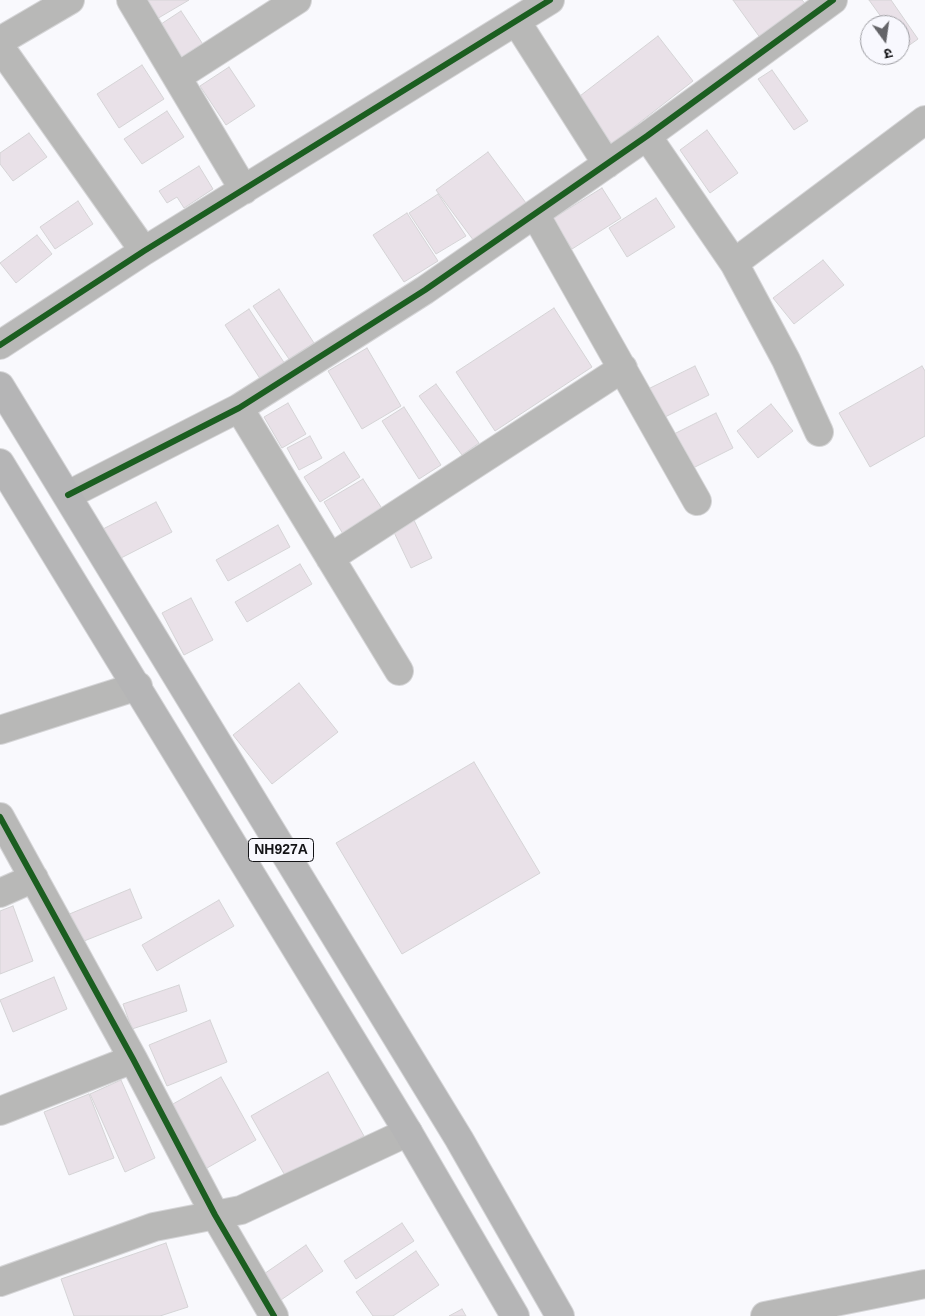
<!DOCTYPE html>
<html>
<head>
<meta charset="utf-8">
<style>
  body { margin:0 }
  #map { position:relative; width:925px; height:1316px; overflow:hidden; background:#f9f9fd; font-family:Helvetica,"Noto Sans Devanagari",sans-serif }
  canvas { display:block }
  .north { position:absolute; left:860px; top:15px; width:50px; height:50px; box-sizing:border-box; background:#f8f8fe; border:1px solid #9d9da2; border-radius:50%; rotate:166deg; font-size:14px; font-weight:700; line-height:20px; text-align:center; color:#141417 }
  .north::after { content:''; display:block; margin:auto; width:18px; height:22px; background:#646468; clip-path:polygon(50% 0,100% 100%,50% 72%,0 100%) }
</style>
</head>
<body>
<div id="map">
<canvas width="925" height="1316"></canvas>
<div class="north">उ</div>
</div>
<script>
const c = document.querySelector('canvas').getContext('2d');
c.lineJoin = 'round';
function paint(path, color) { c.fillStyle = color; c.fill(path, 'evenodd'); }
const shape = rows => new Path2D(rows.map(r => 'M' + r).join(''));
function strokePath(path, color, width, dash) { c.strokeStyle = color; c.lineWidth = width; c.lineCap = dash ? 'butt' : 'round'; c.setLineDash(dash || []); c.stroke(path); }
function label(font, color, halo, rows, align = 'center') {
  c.font = font + ' Helvetica,sans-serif'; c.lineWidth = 4; c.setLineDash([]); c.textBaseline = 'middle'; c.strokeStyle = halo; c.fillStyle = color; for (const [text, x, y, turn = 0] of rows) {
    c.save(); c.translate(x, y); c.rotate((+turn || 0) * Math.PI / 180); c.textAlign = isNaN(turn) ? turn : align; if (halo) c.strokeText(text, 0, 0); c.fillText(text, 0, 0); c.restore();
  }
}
const building = shape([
  [143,0,189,0,155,20,143,0],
  [733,0,802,0,807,6,761,39,733,0],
  [869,0,891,0,918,39,904,49,900,44,900,25,887,25,869,0],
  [181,11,208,52,186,67,158,26,181,11],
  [658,36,693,81,612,144,576,99,658,36],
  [142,65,164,99,119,128,97,94,142,65],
  [229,67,255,106,226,125,200,86,229,67],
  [772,70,808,121,794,130,758,79,772,70],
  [167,111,184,137,142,164,124,139,167,111],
  [707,130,738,173,710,193,680,150,707,130],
  [29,133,47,157,13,181,0,164,0,153,29,133],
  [488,152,526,203,474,241,436,190,488,152],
  [199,166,213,189,184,208,177,197,167,203,159,191,199,166],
  [602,188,621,218,572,249,552,219,602,188],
  [438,194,466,236,436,254,409,213,438,194],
  [656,198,675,227,627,257,609,228,656,198],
  [78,201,93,224,55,249,40,227,78,201],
  [407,213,438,261,404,282,373,235,407,213],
  [37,235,52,254,16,283,0,263,37,235],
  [823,260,844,285,794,324,773,298,823,260],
  [279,289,314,343,289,359,253,306,279,289],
  [554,308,592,367,495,431,456,372,554,308],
  [249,309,285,364,261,380,225,325,249,309],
  [367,348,401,406,362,429,328,371,367,348],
  [695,366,709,395,657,421,642,392,695,366],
  [922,366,925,371,925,436,870,467,839,413,922,366],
  [436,384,479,443,462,455,419,396,436,384],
  [288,403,306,434,282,448,264,417,288,403],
  [771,404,793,431,758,458,737,431,771,404],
  [404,407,441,465,419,479,382,421,404,407],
  [716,413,733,448,691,469,674,434,716,413],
  [310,436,322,458,299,470,287,448,310,436],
  [344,452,360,477,320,502,304,477,344,452],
  [363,479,383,510,343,534,324,502,363,479],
  [156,502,172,532,119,559,103,529,156,502],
  [412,516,432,558,411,568,391,526,412,516],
  [278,525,290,547,228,581,216,560,278,525],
  [300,564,312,584,247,622,235,602,300,564],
  [191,598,213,640,184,655,162,613,191,598],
  [299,683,338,732,272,784,233,735,299,683],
  [474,762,540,873,402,954,336,843,474,762],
  [130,889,142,918,79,943,67,915,130,889],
  [219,900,234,926,157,971,142,945,219,900],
  [13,906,33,961,0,974,0,911,13,906],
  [54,977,67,1009,13,1032,0,1000,54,977],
  [179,985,187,1011,132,1029,123,1004,179,985],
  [210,1020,227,1062,167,1086,149,1045,210,1020],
  [328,1072,364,1136,287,1179,251,1116,328,1072],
  [221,1077,256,1140,200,1172,164,1109,221,1077],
  [121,1080,155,1158,125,1172,90,1094,121,1080],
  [89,1094,114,1158,69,1175,44,1112,89,1094],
  [402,1223,414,1241,356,1279,344,1261,402,1223],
  [166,1243,188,1307,160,1316,74,1316,61,1279,166,1243],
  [306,1245,323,1271,278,1302,261,1276,306,1245],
  [416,1251,439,1285,393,1316,373,1316,356,1292,416,1251],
  [462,1309,466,1316,449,1316,462,1309]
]);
paint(building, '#e9e1e8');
strokePath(building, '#d5d4d6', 1);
const minor = shape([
  [131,0,244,190],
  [516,21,607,164],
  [0,41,70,0],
  [0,47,144,251],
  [177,77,297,0],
  [647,136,734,263,786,360,819,432],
  [535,214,697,501],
  [734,263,925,120],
  [0,345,144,251,550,0],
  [239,408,399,671],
  [68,495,239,408,425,290,647,136,833,0],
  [330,558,623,368],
  [0,730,138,686],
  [0,817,133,1059,215,1215,274,1316],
  [0,893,34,878],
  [0,1111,133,1059],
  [0,1282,154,1227,241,1210,408,1132],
  [765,1316,925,1284]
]);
const highway = shape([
  [0,386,459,1139,560,1316],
  [0,463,408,1132,515,1316]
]);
strokePath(minor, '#d5d5d7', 30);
strokePath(highway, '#d5d5d7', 30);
strokePath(minor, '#b8b8b7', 28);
strokePath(highway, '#b5b5b6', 28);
strokePath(shape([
  [0,345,144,251,550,0],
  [68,495,239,408,425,290,647,136,833,0],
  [0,817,133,1059,215,1215,274,1316]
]), '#1b5e20', 6);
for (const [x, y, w] of [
  [281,850,65]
]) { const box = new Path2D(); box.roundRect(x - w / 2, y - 11.5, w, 23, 4); c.fillStyle = '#f8f8fe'; c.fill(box); strokePath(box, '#141417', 1); }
label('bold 14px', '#141417', null, [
  ["NH927A",281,850]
]);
</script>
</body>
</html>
